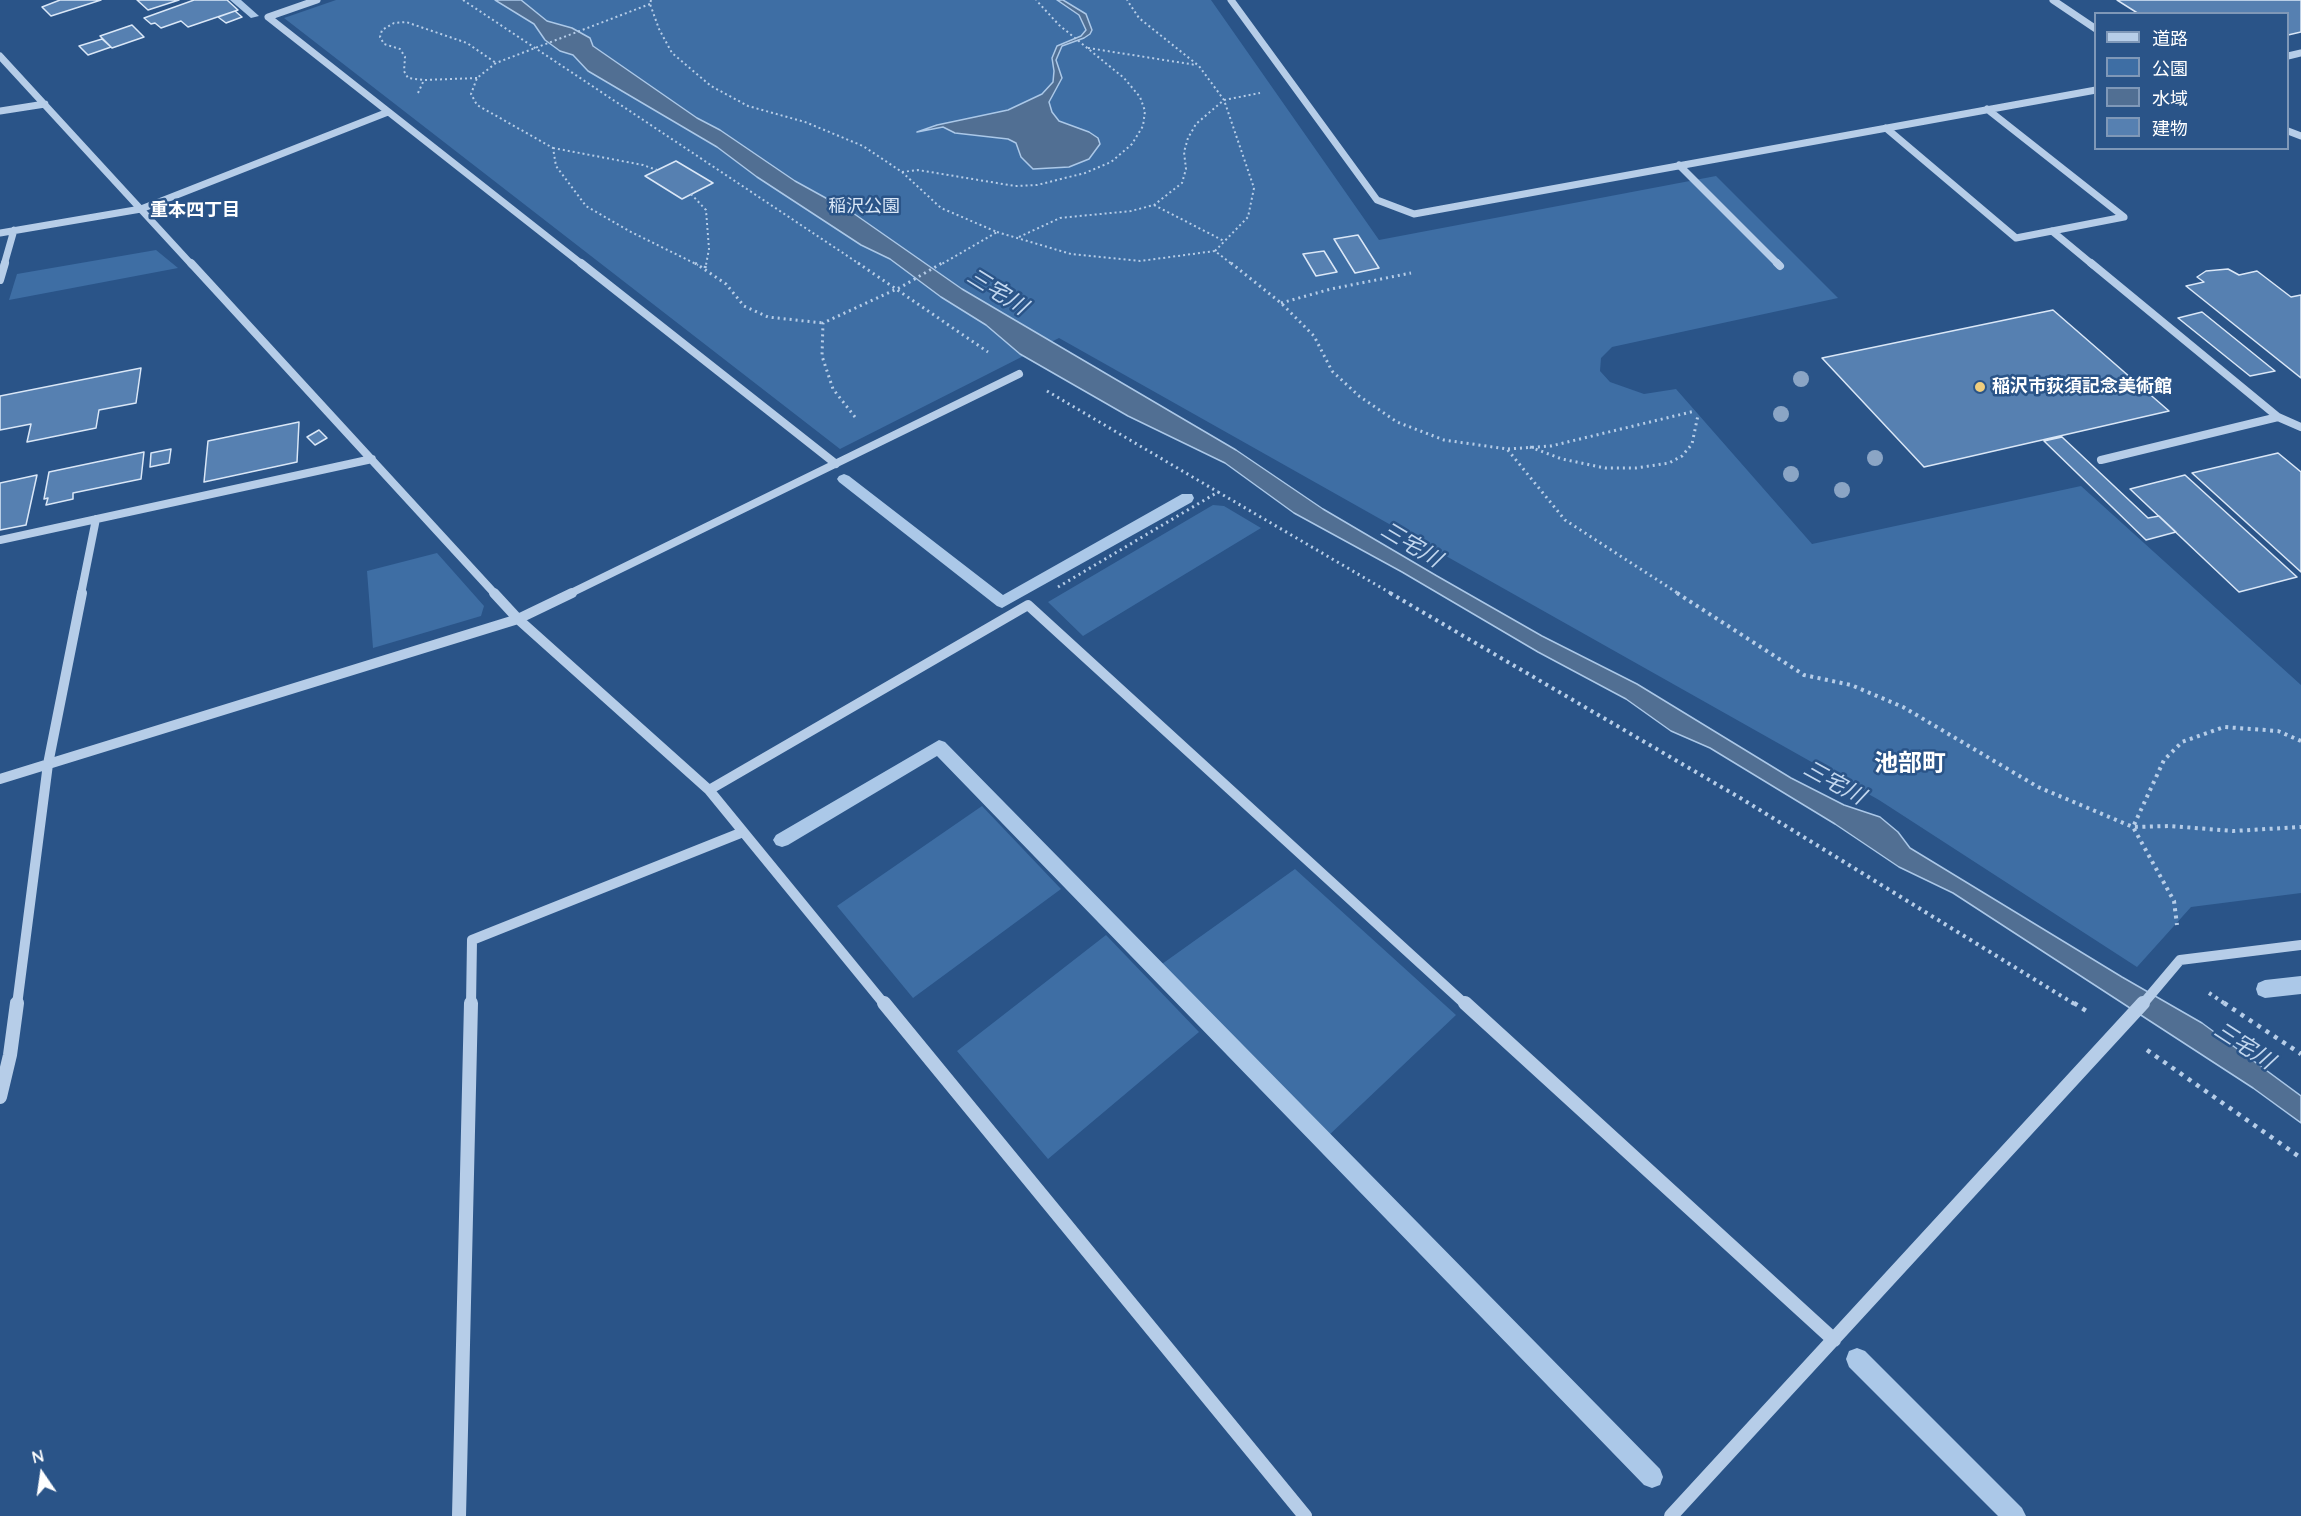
<!DOCTYPE html>
<html>
<head>
<meta charset="utf-8">
<style>
  body { margin:0 }
  #map { position:relative; width:2301px; height:1516px; overflow:hidden; background:#2a5488; font-family:Quicksand,"Noto Sans JP",sans-serif }
  canvas { display:block }
  .legend { position:absolute; left:2094px; top:12px; width:195px; height:138px; box-sizing:border-box; background:#2a5488; border:2px solid #7f98b8; margin:0; padding:8px 10px; list-style:none; font-size:18px; color:#fff }
  .legend li { display:flex; align-items:center; gap:12px; height:30px }
  .legend b { width:30px; border:2px solid #7f98b8 }
  .north { position:absolute; left:12px; top:1444px; width:60px; height:60px; -webkit-text-stroke:4px #2a5488; paint-order:stroke; rotate:347deg; font-size:16px; font-weight:700; line-height:24px; text-align:center; color:#fff }
  .north::after { content:''; display:block; margin:auto; width:21px; height:27px; background:#fff; clip-path:polygon(50% 0,100% 100%,50% 72%,0 100%) }
</style>
</head>
<body>
<div id="map">
<canvas width="2301" height="1516"></canvas>
<ul class="legend">
<li><b style="height:8px;background:#b6cde8"></b>道路</li>
<li><b style="height:16px;background:#3e6ea4"></b>公園</li>
<li><b style="height:16px;background:#516f93"></b>水域</li>
<li><b style="height:16px;background:#5680b1"></b>建物</li>
</ul>
<div class="north">N</div>
</div>
<script>
const c = document.querySelector('canvas').getContext('2d');
c.lineJoin = 'round';
function paint(path, color) { c.fillStyle = color; c.fill(path, 'evenodd'); }
const shape = rows => new Path2D(rows.map(r => 'M' + r).join(''));
function strokePath(path, color, width, dash) { c.strokeStyle = color; c.lineWidth = width; c.lineCap = dash ? 'butt' : 'round'; c.setLineDash(dash || []); c.stroke(path); }
function label(font, color, halo, rows, align = 'center') {
  c.font = font + ' Quicksand,"Noto Sans JP",sans-serif'; c.lineWidth = 5; c.setLineDash([]); c.textBaseline = 'middle'; c.strokeStyle = halo; c.fillStyle = color; for (const [text, x, y, turn = 0] of rows) {
    c.save(); c.translate(x, y); c.rotate((+turn || 0) * Math.PI / 180); c.textAlign = isNaN(turn) ? turn : align; if (halo) c.strokeText(text, 0, 0); c.fillText(text, 0, 0); c.restore();
  }
}
paint(shape([
  [336,0,1211,0,1379,240,1716,176,1838,298,1612,347,1601,358,1600,371,1610,382,1644,394,1676,389,1812,544,2081,486,2301,685,2301,893,2191,907,2137,967,1879,800,1059,338,840,449,284,18],
  [156,250,178,268,9,300,17,274],
  [1213,505,1224,506,1261,528,1083,636,1048,602],
  [437,553,484,606,481,616,373,648,367,571],
  [982,806,1061,889,913,998,837,906],
  [1295,869,1456,1015,1327,1137,1162,964],
  [1106,935,1199,1032,1048,1159,957,1051]
]), '#3e6ea4');
const water = shape([
  [495,0,521,0,547,21,572,28,590,38,593,46,697,118,720,130,795,181,853,213,962,289,1236,450,1323,509,1437,576,1542,636,1637,684,1791,778,1844,805,1880,817,1898,832,1910,848,2122,977,2202,1023,2301,1096,2301,1123,2253,1088,1953,893,1899,867,1835,824,1710,748,1671,731,1626,699,1538,652,1402,572,1294,513,1225,463,1128,416,1020,354,986,325,941,297,890,259,861,245,757,177,717,147,588,71,573,55,560,51,545,40,534,24,495,0],
  [1057,0,1063,0,1086,14,1092,30,1090,34,1084,38,1062,46,1056,60,1062,78,1049,102,1052,112,1059,121,1089,132,1098,138,1100,144,1089,159,1069,167,1033,169,1021,157,1016,143,1008,139,955,133,943,127,917,132,937,125,1008,110,1042,94,1053,82,1054,71,1052,58,1057,46,1081,36,1086,30,1079,15,1057,0]
]);
paint(water, '#516f93');
strokePath(water, '#abc8e8', 1.5);
paint(shape([
  [230,0,241,0,259,16,251,18,230,0],
  [844,474,849,476,1003,595,1182,494,1192,494,1194,498,1192,502,1002,608,997,606,839,482,837,479,839,476,844,474],
  [939,740,945,742,1660,1469,1663,1477,1660,1485,1652,1488,1644,1485,937,756,788,845,782,847,776,845,773,840,776,835,939,740],
  [2301,976,2301,994,2265,998,2258,995,2256,989,2258,983,2265,980,2301,976],
  [1857,1348,1865,1351,2022,1508,2026,1516,1998,1516,1849,1367,1846,1359,1849,1351,1857,1348]
]), '#abc8e8');
const building = shape([
  [60,0,101,0,51,16,42,7,60,0],
  [137,0,179,0,148,10,137,0],
  [194,0,227,0,238,10,188,27,181,21,161,28,155,23,151,24,144,18,194,0],
  [2117,0,2301,0,2301,32,2288,35,2288,14,2139,14,2117,0],
  [235,11,242,17,226,23,218,17,235,11],
  [132,25,144,37,112,48,100,36,132,25],
  [102,39,111,47,88,55,79,46,102,39],
  [676,161,713,183,682,199,645,176,676,161],
  [1358,235,1379,268,1355,273,1334,239,1358,235],
  [1324,251,1337,272,1316,276,1303,254,1324,251],
  [2228,269,2239,275,2257,271,2291,297,2301,295,2301,378,2186,286,2204,282,2197,277,2206,271,2228,269],
  [2053,310,2169,411,1924,467,1822,358,2053,310],
  [2202,312,2275,371,2250,376,2178,318,2202,312],
  [141,368,136,403,99,410,96,428,27,442,31,424,0,430,0,396,141,368],
  [299,422,297,462,204,482,208,441,299,422],
  [319,430,327,438,315,445,307,437,319,430],
  [2062,437,2148,518,2159,516,2176,532,2146,540,2044,441,2062,437],
  [171,449,169,463,150,467,151,453,171,449],
  [144,452,141,479,73,493,73,499,46,505,48,498,44,499,49,472,144,452],
  [2278,453,2301,472,2301,572,2192,473,2278,453],
  [37,475,26,525,0,530,0,483,37,475],
  [2185,475,2297,577,2239,592,2130,489,2185,475]
]);
paint(building, '#5680b1');
strokePath(building, '#dae7f7', 1.5);
strokePath(shape([
  [463,0,861,265],
  [651,0,650,4,659,29,672,53,711,86,748,106,805,122,863,146,902,172,941,208,997,232,940,265],
  [650,4,496,63,477,78,471,94,477,105,553,148,556,166,586,206,629,231,698,265],
  [1088,48,1196,65],
  [477,78,424,80,408,78,404,71,405,57,400,49,384,44,380,37,382,30,394,23,406,22,467,43,496,63],
  [418,93,424,80],
  [553,148,643,165,657,170],
  [902,172,918,170,1015,186,1037,185,1085,173,1111,162,1132,144,1143,126,1145,111,1140,97,1124,78,1059,25,1036,0],
  [691,194,706,210,709,249,706,265],
  [1154,205,1224,241],
  [997,232,1071,254,1140,261,1215,251,1233,265],
  [1019,237,1060,218,1131,211,1154,205,1182,183,1186,169,1184,152,1188,138,1196,124,1224,100,1199,66,1139,18,1127,0],
  [1215,251,1248,217,1254,188,1224,100,1260,93]
]), '#b6cde8', 2, [2, 3]);
strokePath(shape([
  [695,263,726,284,744,306,768,317,823,323],
  [858,263,988,352],
  [1231,263,1281,303,1314,336,1332,371,1359,396,1397,422,1444,440,1507,449,1565,520,1679,594],
  [705,268,706,263],
  [1281,303,1331,289,1411,273],
  [1047,391,1218,492],
  [855,417,833,389,822,356,823,323,901,287,942,263],
  [1530,447,1562,459,1605,468,1636,468,1669,463,1682,456,1692,444,1698,415],
  [1508,449,1551,446,1695,411],
  [1058,587,1218,492,1392,594]
]), '#b6cde8', 3, [2, 4]);
strokePath(shape([
  [1390,593,1742,799,2076,1005],
  [1677,593,1804,675,1851,685,1903,707,2038,787,2133,827,2174,901,2177,925],
  [2301,741,2278,731,2224,727,2182,742,2164,760,2133,827,2170,826,2233,831,2301,827],
  [2209,993,2227,1005]
]), '#b6cde8', 4, [3, 4.5]);
strokePath(shape([
  [2074,1003,2088,1012],
  [2224,1003,2301,1054],
  [2147,1050,2301,1158]
]), '#b6cde8', 4.5, [4, 6]);
strokePath(shape([
  [317,0,268,17,583,265],
  [1231,0,1377,200,1414,214,2096,90],
  [2053,0,2096,29],
  [0,56,192,265],
  [2288,56,2301,53],
  [0,111,45,104],
  [1886,128,2016,238,2124,217,1987,109],
  [2288,131,2301,136],
  [1679,165,1779,265],
  [2052,231,2093,265],
  [0,233,141,209,388,112],
  [4,265,14,230]
]), '#b6cde8', 7);
strokePath(shape([
  [191,263,495,594],
  [581,263,836,464],
  [1777,263,1780,266],
  [2091,263,2278,417,2301,427],
  [0,280,5,263],
  [2101,460,2278,417],
  [0,540,372,459],
  [81,594,96,519],
  [569,594,1019,374]
]), '#b6cde8', 8);
strokePath(shape([
  [494,593,518,619,709,790,885,1005],
  [0,779,518,619,572,593],
  [709,790,1028,605,1466,1005],
  [17,1005,48,764,82,593],
  [471,1005,472,940,743,832],
  [2142,1005,2180,960,2301,945]
]), '#b6cde8', 10);
strokePath(shape([
  [884,1003,1305,1516],
  [1465,1003,1834,1340],
  [0,1097,10,1055,17,1003],
  [459,1516,471,1003],
  [1671,1516,2143,1003]
]), '#b6cde8', 14);
c.fillStyle = '#8ba5c5';
for (const [x, y] of [
  [1801,379],
  [1781,414],
  [1875,458],
  [1791,474],
  [1842,490]
]) { c.beginPath(); c.arc(x, y, 8, 0, 2 * Math.PI); c.fill(); }
for (const [x, y, r, color] of [
  [1980,387,6,"#efcd7d"]
]) { const dot = new Path2D(); dot.arc(x, y, r, 0, 2 * Math.PI); c.fillStyle = color; c.fill(dot); strokePath(dot, '#2a5488', 2); }
label('18px', '#dae7f7', '#2a5488', [
  ["稲沢公園",864,207]
]);
label('bold 18px', '#fff', '#2a5488', [
  ["重本四丁目",195,211]
]);
label('bold 18px', '#fff', '#2a5488', [
  ["稲沢市荻須記念美術館",1992,387]
], 'left');
label('italic 22px', '#c2d7ef', '#2a5488', [
  ["三宅川",997,292,32],
  ["三宅川",1411,545,31],
  ["三宅川",1834,783,29],
  ["三宅川",2244,1046,33]
]);
label('bold 24px', '#fff', '#2a5488', [
  ["池部町",1910,764]
]);
</script>
</body>
</html>
